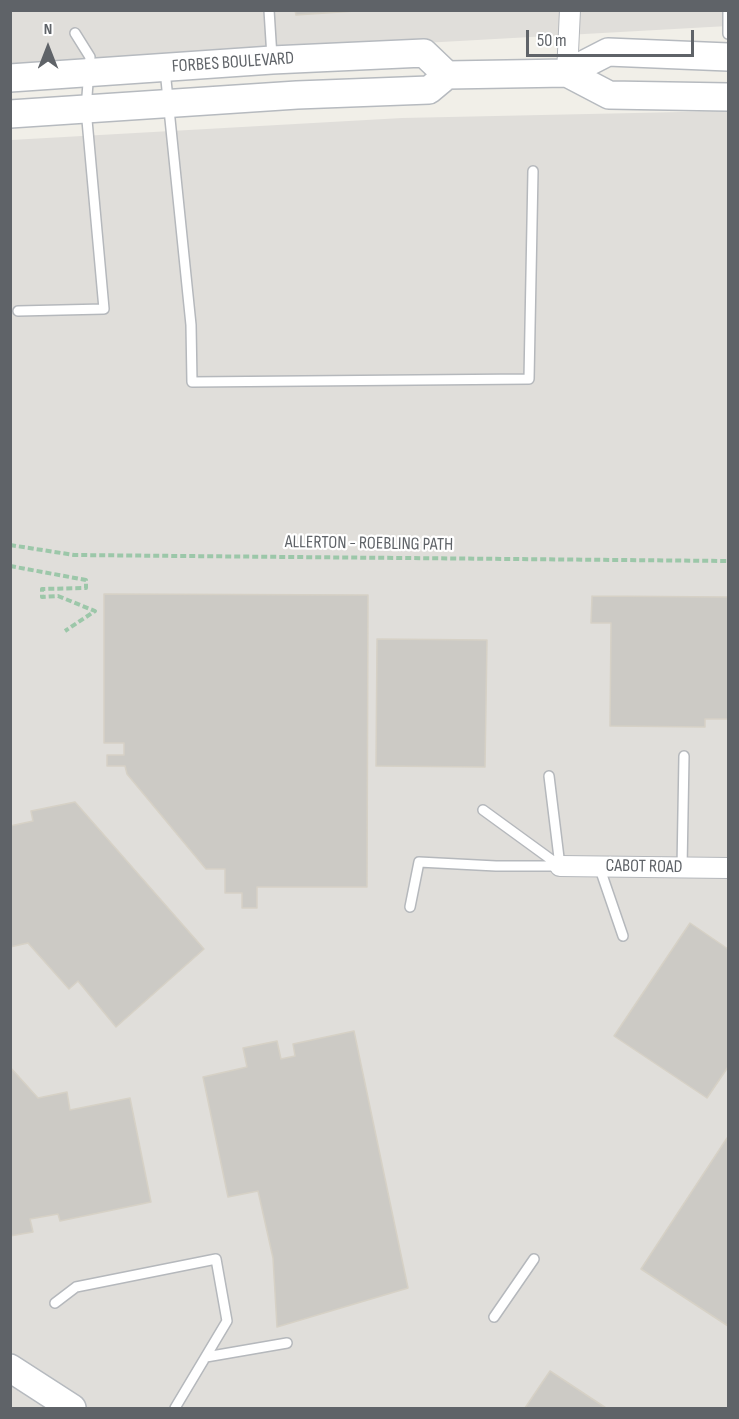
<!DOCTYPE html>
<html>
<head>
<meta charset="utf-8">
<style>
  body { margin:0 }
  #map { position:relative; width:739px; height:1419px; overflow:hidden; background:#f1efe8; font-family:"Sofia Sans Condensed",sans-serif }
  canvas { display:block }
  .frame { position:absolute; inset:0; border:12px solid #5f6368; pointer-events:none }
  .north { position:absolute; left:18px; top:18px; width:60px; height:60px; -webkit-text-stroke:4px #fff; paint-order:stroke; rotate:0deg; font-size:16px; font-weight:700; line-height:24px; text-align:center; color:#5f6368 }
  .north::after { content:''; display:block; margin:auto; width:21px; height:27px; background:#5f6368; clip-path:polygon(50% 0,100% 100%,50% 72%,0 100%) }
  .scale { position:absolute; left:526px; top:30px; width:168px; height:27px; box-sizing:border-box; border:3px solid #5f6368; border-top:0; padding-left:8px; font-size:18px; line-height:21px; white-space:nowrap; color:#5f6368; -webkit-text-stroke:4px #fff; paint-order:stroke }
</style>
</head>
<body>
<div id="map">
<canvas width="739" height="1419"></canvas>
<div class="frame"></div>
<div class="north">N</div>
<div class="scale">50 m</div>
</div>
<script>
const c = document.querySelector('canvas').getContext('2d');
c.lineJoin = 'round';
function paint(path, color) { c.fillStyle = color; c.fill(path, 'evenodd'); }
const shape = rows => new Path2D(rows.map(r => 'M' + r).join(''));
function strokePath(path, color, width, dash) { c.strokeStyle = color; c.lineWidth = width; c.lineCap = dash ? 'butt' : 'round'; c.setLineDash(dash || []); c.stroke(path); }
function label(font, color, halo, rows, align = 'center') {
  c.font = font + ' "Sofia Sans Condensed",sans-serif'; c.lineWidth = 4.5; c.setLineDash([]); c.textBaseline = 'middle'; c.strokeStyle = halo; c.fillStyle = color; for (const [text, x, y, turn = 0] of rows) {
    c.save(); c.translate(x, y); c.rotate((+turn || 0) * Math.PI / 180); c.textAlign = isNaN(turn) ? turn : align; if (halo) c.strokeText(text, 0, 0); c.fillText(text, 0, 0); c.restore();
  }
}
paint(shape([
  [11,11,728,11,728,26,11,66],
  [728,111,728,1408,11,1408,11,140,402,118]
]), '#e0deda');
const building = shape([
  [295,10,370,10,296,15,295,10],
  [104,594,368,595,367,887,257,887,257,908,242,908,242,893,225,893,225,869,206,869,127,774,125,766,107,766,107,755,124,755,124,743,104,743,104,594],
  [592,596,728,597,728,719,705,719,705,727,610,726,611,623,591,623,592,596],
  [377,639,487,640,485,767,376,766,377,639],
  [75,802,204,949,116,1027,78,981,69,989,28,943,10,947,10,826,33,821,31,811,75,802],
  [690,923,728,949,728,1067,707,1098,614,1036,690,923],
  [354,1031,408,1288,277,1327,273,1258,258,1191,228,1197,203,1077,247,1067,243,1048,277,1041,281,1059,295,1056,293,1044,354,1031],
  [10,1067,38,1098,67,1092,70,1110,130,1098,151,1202,60,1221,58,1214,30,1219,33,1232,10,1236,10,1067],
  [727,1138,728,1139,728,1326,641,1269,727,1138],
  [550,1371,606,1408,525,1408,550,1371]
]);
paint(building, '#cccac5');
strokePath(building, '#d6d1c6', 1.5);
const service = shape([
  [269,10,272,57],
  [728,10,728,34],
  [165,70,191,325,192,382,529,379,533,171],
  [18,311,104,309,86,109,90,57,75,33],
  [549,776,560,866],
  [483,810,560,866],
  [599,866,623,936],
  [682,868,684,756],
  [410,907,419,862,496,866,560,866],
  [55,1303,76,1287,216,1259,227,1321,175,1408],
  [494,1317,534,1259],
  [206,1357,287,1343]
]);
const minor = shape([
  [567,73,570,10],
  [560,866,728,868]
]);
const secondary = shape([
  [567,73,609,95,728,97],
  [10,78,272,60,424,53,447,75],
  [10,114,297,95,429,90,447,75,567,73,608,52,728,57],
  [10,1368,72,1408]
]);
strokePath(service, '#b5b8bc', 12);
strokePath(minor, '#b5b8bc', 22);
strokePath(secondary, '#b6babf', 30);
strokePath(shape([
  [10,545,74,555,728,561],
  [10,566,86,580,86,588,42,589,42,597,58,596,95,611,65,631]
]), '#9cc7a9', 4, [6, 3]);
strokePath(service, '#fff', 9);
strokePath(minor, '#fff', 20);
strokePath(secondary, '#fff', 27);
label('18px', '#5f6368', '#fff', [
  ["FORBES BOULEVARD",233,63,-4],
  ["ALLERTON - ROEBLING PATH",369,544,1],
  ["CABOT ROAD",644,867,1]
]);
</script>
</body>
</html>
